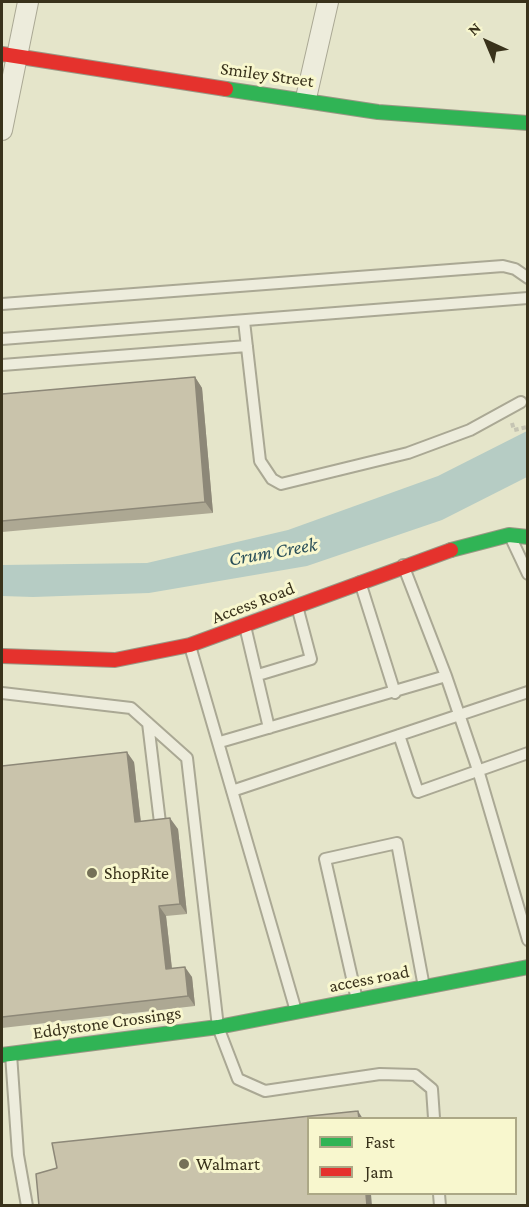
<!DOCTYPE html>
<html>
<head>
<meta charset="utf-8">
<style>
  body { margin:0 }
  #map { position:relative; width:529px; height:1207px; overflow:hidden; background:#e5e5ca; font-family:"Crimson Pro",serif }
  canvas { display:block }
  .frame { position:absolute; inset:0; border:3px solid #39321b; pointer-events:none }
  .legend { position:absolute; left:307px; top:1117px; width:210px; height:78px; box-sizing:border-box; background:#f8f7ce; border:2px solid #aca886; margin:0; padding:8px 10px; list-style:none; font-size:18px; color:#39321b }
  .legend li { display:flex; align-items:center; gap:12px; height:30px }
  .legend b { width:30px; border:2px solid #aca886 }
  .north { position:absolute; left:457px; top:12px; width:60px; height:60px; -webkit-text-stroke:4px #f8f7ce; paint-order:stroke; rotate:316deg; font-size:16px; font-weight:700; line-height:24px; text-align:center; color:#39321b }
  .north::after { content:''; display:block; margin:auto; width:21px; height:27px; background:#39321b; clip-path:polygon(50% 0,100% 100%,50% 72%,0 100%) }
</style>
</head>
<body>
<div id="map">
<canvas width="529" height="1207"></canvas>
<div class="frame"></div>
<ul class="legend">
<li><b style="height:8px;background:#30b455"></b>Fast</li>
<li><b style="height:8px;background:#e5322d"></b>Jam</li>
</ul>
<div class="north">N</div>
</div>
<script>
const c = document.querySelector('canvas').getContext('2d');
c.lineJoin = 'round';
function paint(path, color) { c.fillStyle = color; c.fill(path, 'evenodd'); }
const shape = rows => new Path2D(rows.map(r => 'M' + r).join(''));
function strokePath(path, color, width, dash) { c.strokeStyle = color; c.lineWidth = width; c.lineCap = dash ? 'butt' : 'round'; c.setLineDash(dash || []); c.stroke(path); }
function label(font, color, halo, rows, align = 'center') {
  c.font = font + ' "Crimson Pro",serif'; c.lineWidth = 6; c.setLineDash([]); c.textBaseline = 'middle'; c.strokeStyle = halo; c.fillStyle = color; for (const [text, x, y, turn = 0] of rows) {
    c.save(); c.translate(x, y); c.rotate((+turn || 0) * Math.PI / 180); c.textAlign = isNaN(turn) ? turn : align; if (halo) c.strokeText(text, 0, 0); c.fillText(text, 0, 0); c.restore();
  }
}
paint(shape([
  [527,431,527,477,442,520,307,566,149,593,33,597,2,596,2,565,147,563,288,530,438,476]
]), '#b6ccc4');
const lane = shape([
  [2,304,503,266,515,269,528,278],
  [244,321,260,461,272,479,281,484,408,453,470,430,521,402],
  [2,339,528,298],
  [2,365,247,346],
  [511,538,528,574],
  [403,565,446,676],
  [360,582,395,693],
  [245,626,269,728],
  [190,646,296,1011],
  [258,675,311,659,297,606],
  [2,693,131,708,187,758,218,1027,238,1079,265,1091,380,1074,415,1075,432,1089,434,1118],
  [148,723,161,831],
  [399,735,418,792,528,753],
  [220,742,446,676,478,770,528,940],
  [232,791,528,692],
  [357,1000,325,859,397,843,424,987],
  [11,1054,18,1155,27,1206],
  [439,1194,440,1206]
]);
const street = shape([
  [306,98,328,2],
  [2,130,28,2]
]);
const fast = shape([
  [226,89,378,112,528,123],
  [451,550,509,535,528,537],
  [2,1055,218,1027,528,967]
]);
const jam = shape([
  [2,54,226,89],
  [2,656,115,660,190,645,451,550]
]);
strokePath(lane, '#aaa894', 14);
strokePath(street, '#aaa894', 22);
strokePath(fast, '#999784', 16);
strokePath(jam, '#999784', 16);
strokePath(shape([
  [512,423,514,430,527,427,528,429]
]), '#c5c4b3', 4, [4.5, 3]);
strokePath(lane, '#edecdc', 10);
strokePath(street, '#edecdc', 20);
strokePath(fast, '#30b455', 14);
strokePath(jam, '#e5322d', 14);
paint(shape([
  [195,377,202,388,213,513,2,532,2,394],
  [134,762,141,822,178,829,187,914,166,916,172,968,192,977,195,1006,2,1028,2,766]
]), '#ada893');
paint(shape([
  [195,377,202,388,213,513,205,502],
  [127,752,134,762,142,833,135,822],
  [170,818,178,829,187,914,180,904],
  [159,906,166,916,173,979,166,969],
  [185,967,192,977,195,1006,188,996],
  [358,1111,363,1119,359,1119],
  [366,1194,371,1194,372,1206,367,1206]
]), '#8d8878');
const building = shape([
  [195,377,205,502,2,521,2,394,195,377],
  [127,752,135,822,170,818,180,904,159,906,166,969,185,967,188,996,2,1017,2,766,127,752],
  [358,1111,359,1119,309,1119,309,1194,366,1194,367,1206,39,1206,36,1174,57,1168,52,1143,358,1111]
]);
paint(building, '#c9c3ab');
strokePath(building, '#8d8878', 1.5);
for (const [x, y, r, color] of [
  [92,873,6,"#757158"],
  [184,1164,6,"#757158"]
]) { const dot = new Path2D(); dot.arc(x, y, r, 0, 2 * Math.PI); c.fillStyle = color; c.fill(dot); strokePath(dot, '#f8f7ce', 2); }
label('18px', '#39321b', '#f8f7ce', [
  ["Smiley Street",267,75,8],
  ["Access Road",253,603,-21],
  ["access road",369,979,-11],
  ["Eddystone Crossings",107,1023,-8]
]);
label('18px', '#39321b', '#f8f7ce', [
  ["ShopRite",104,873],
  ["Walmart",196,1164]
], 'left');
label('italic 20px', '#2a4f59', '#f8f7ce', [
  ["Crum Creek",273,552,-10]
]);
</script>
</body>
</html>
